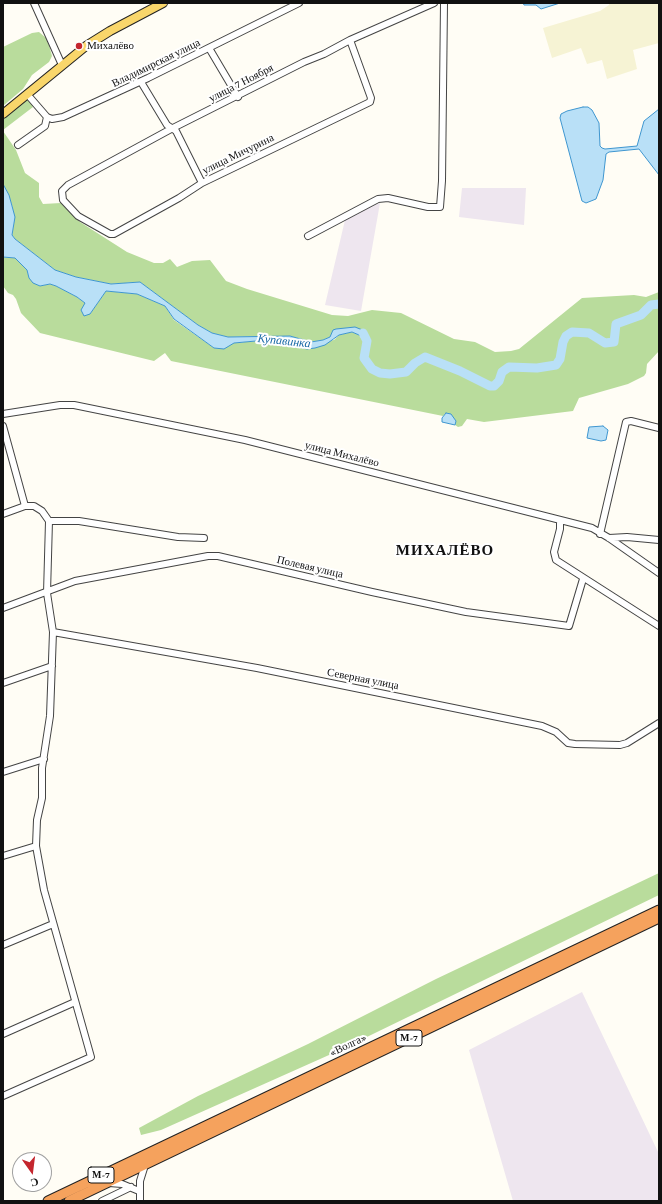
<!DOCTYPE html>
<meta charset="utf-8">
<style>
body{margin:0}
#map{position:relative;width:662px;height:1204px;overflow:hidden;background:#fffdf5;font-family:"Crimson Pro",serif}
canvas{display:block}
.frame{position:absolute;inset:0;border:4px solid #111;pointer-events:none}
.north{position:absolute;left:12px;top:1152px;width:40px;height:40px;box-sizing:border-box;background:#fff;border:1px solid #a0a0a0;border-radius:50%;rotate:166deg;font-size:11px;font-weight:700;line-height:16px;text-align:center;color:#111}
.north::after{content:'';display:block;margin:auto;width:14px;height:18px;background:#c4262e;clip-path:polygon(50% 0,100% 100%,50% 72%,0 100%)}
</style>
<div id="map">
<canvas width="662" height="1204"></canvas>
<div class="frame"></div>
<div class="north">С</div>
</div>
<script>
const ctx = document.querySelector('canvas').getContext('2d');
ctx.lineJoin = 'round';
function paint(path, color) { ctx.fillStyle = color; ctx.fill(path, 'evenodd'); }
const poly = rows => new Path2D(rows.map(r => 'M' + r).join(''));
function strokePath(path, color, width, dash) { ctx.strokeStyle = color; ctx.lineWidth = width; ctx.lineCap = dash ? 'butt' : 'round'; ctx.setLineDash(dash || []); ctx.stroke(path); }
function label(font, color, halo, rows, align = 'center') {
  ctx.font = font + ' "Crimson Pro",serif'; ctx.lineWidth = 4; ctx.setLineDash([]); ctx.textBaseline = 'middle'; ctx.strokeStyle = halo; ctx.fillStyle = color; for (const [text, x, y, turn = 0] of rows) {
    ctx.save(); ctx.translate(x, y); ctx.rotate((+turn || 0) * Math.PI / 180); ctx.textAlign = isNaN(turn) ? turn : align; if (halo) ctx.strokeText(text, 0, 0); ctx.fillText(text, 0, 0); ctx.restore();
  }
}
paint(poly([
 [462,188,526,188,524,225,459,217],
 [380,203,361,311,325,305,345,220,365,208],
 [582,992,659,1154,659,1201,513,1201,469,1050]
]), '#eee6ef');
paint(poly([
 [609,3,659,3,659,43,633,50,637,69,607,79,602,60,587,64,581,48,552,58,543,28,600,11,609,5]
]), '#f6f3d4');
paint(poly([
 [39,32,46,38,49,45,52,56,49,62,32,75,23,89,3,106,3,47,32,33],
 [28,98,33,107,3,130,3,119],
 [3,131,16,150,25,173,39,183,39,197,43,204,61,203,80,222,127,252,154,263,163,263,170,259,177,267,192,261,210,260,226,281,247,289,332,315,348,316,372,310,401,313,454,339,475,342,495,352,511,351,519,349,582,298,634,295,646,297,659,292,659,351,647,364,646,373,644,376,628,384,579,398,573,411,484,422,467,419,462,426,458,427,455,425,456,421,446,413,443,416,171,361,165,353,154,361,40,333,21,313,16,299,13,295,8,293,3,286,3,257,15,258,27,270,29,278,40,286,50,284,56,286,77,297,85,303,90,314,106,291,137,294,165,306,174,320,214,348,234,343,256,341,280,342,294,346,334,340,339,335,352,332,359,335,364,342,365,331,333,333,330,337,323,340,311,342,290,336,228,337,212,333,198,325,140,282,111,284,76,277,55,270,15,239,12,235,14,223,12,205,3,184],
 [659,873,659,895,338,1051,161,1130,141,1135,139,1128,198,1096,308,1044,436,979]
]), '#b9dc9c');
const water = poly([
 [523,3,560,3,541,9,536,5,524,5,523,3],
 [583,107,588,107,592,110,599,123,600,146,602,148,605,149,637,146,644,121,659,109,659,175,639,149,609,152,606,154,603,180,596,199,586,203,582,201,560,118,561,114,567,111,583,107],
 [3,184,9,195,15,217,12,235,15,239,55,270,76,277,111,284,140,282,198,325,212,333,228,337,290,336,311,342,323,340,330,337,333,330,336,329,355,327,365,331,370,339,367,343,359,335,352,332,339,335,325,345,315,348,307,349,280,342,256,341,234,343,224,349,214,348,174,319,165,306,137,294,106,291,90,314,84,316,81,310,85,303,77,297,56,286,50,284,40,286,33,283,29,278,27,270,15,258,3,257,3,184],
 [446,413,451,414,456,421,455,425,442,422,442,418,446,413],
 [603,426,608,430,606,440,601,441,587,438,589,427,603,426]
]);
paint(water, '#b9e0f7');
strokePath(water, '#3f96cf', 1);
strokePath(poly([
 [363,333,367,341,364,358,372,369,380,373,390,374,406,372,415,363,425,357,460,371,490,386,494,386,499,381,502,372,509,367,537,368,556,365,560,359,563,342,566,336,572,332,589,333,605,343,614,342,616,324,641,315,651,305,659,304]
]), '#b9e0f7', 9);
const minor = poly([
 [34,3,62,65],
 [350,40,371,98,370,102,202,183,179,198,114,234,110,234,78,216,63,200,62,191,68,185,171,129,304,62,324,54,350,40,434,3],
 [209,48,238,97],
 [141,82,167,125,176,131,202,183],
 [27,94,47,117,52,119,63,117,148,78,299,3],
 [18,145,45,126,47,117],
 [308,236,378,199,388,198,428,207,440,207,442,181,444,3],
 [3,414,60,405,74,405,245,440,592,528,609,538,659,573],
 [3,426,25,506,34,506,42,511,49,521,47,593,53,632,50,716,42,768,42,798,37,820,36,846,44,890,91,1057,3,1096],
 [3,514,25,506],
 [49,521,79,521,178,537,204,538],
 [560,521,560,529,554,552,556,560,659,626],
 [600,534,626,422,631,421,659,428],
 [609,538,627,537,659,540],
 [3,608,75,581,208,556,218,556,372,592,466,612,569,626,583,579],
 [53,632,257,668,542,726,556,732,568,743,575,744,620,745,627,743,659,723],
 [3,683,52,666],
 [3,772,44,759],
 [3,856,36,846],
 [3,945,53,924],
 [3,1034,75,1002],
 [109,1183,122,1184,139,1191],
 [102,1201,131,1187],
 [140,1201,140,1181,145,1165]
]);
const major = poly([
 [3,114,86,46,110,31,163,3]
]);
const highway = poly([
 [48,1201,659,910],
 [69,1201,659,918]
]);
strokePath(minor, '#444', 8);
strokePath(major, '#222', 10);
strokePath(highway, '#222', 11);
strokePath(minor, '#fff', 6);
strokePath(major, '#f9d66b', 8);
strokePath(highway, '#f5a25d', 9);
for (const [x, y, r, color] of [
 [79,46,4,"#c4262e"]
]) { const dot = new Path2D(); dot.arc(x, y, r, 0, 2 * Math.PI); ctx.fillStyle = color; ctx.fill(dot); strokePath(dot, '#fff', 1.5); }
for (const [x, y, w] of [
 [409,1038,26],
 [101,1175,26]
]) { const box = new Path2D(); box.roundRect(x - w / 2, y - 8, w, 16, 3); ctx.fillStyle = '#fff'; ctx.fill(box); strokePath(box, '#111', 1); }
label('bold 10px', '#111', null, [
 ["М-7",409,1038],
 ["М-7",101,1175]
]);
label('11px', '#111', '#fff', [
 ["Михалёво",87,46]
], 'left');
label('11px', '#111', '#fff', [
 ["Владимирская улица",156,63,-26],
 ["улица 7 Ноября",241,83,-27],
 ["улица Мичурина",238,154,-26],
 ["улица Михалёво",342,454,14],
 ["Полевая улица",310,567,13],
 ["Северная улица",363,679,11],
 ["«Волга»",348,1045,-25]
]);
label('italic 12px', '#1768a6', '#fff', [
 ["Купавинка",284,341,6]
]);
ctx.letterSpacing = '1px';
label('bold 15px', '#111', '#fff', [
 ["МИХАЛЁВО",445,550]
]);
ctx.letterSpacing = '0px';
</script>
